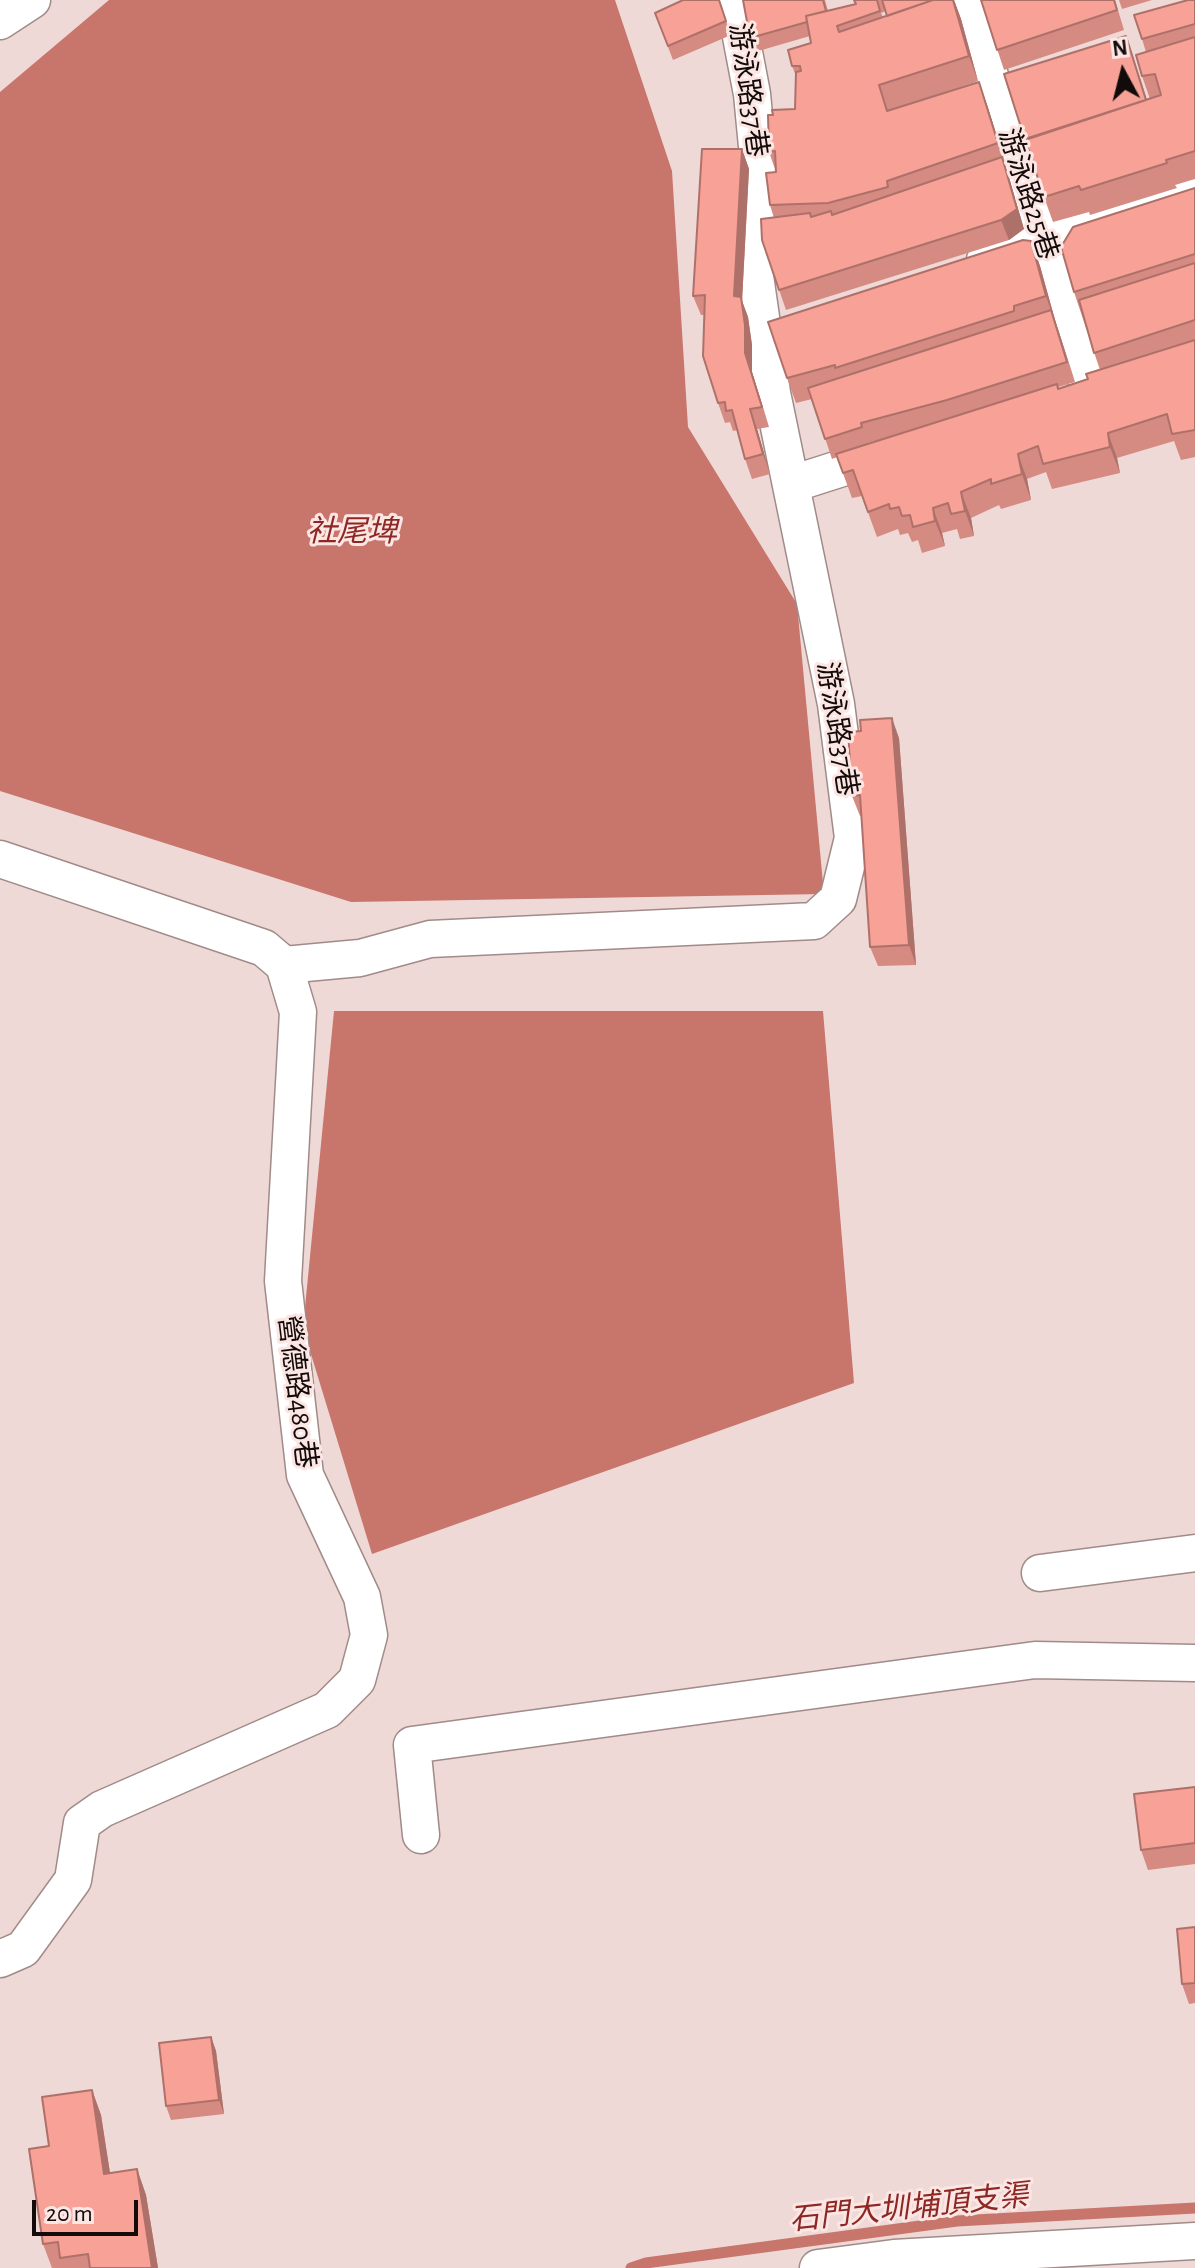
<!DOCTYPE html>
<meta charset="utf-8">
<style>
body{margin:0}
#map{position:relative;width:1195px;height:2268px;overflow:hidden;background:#efd9d6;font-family:"Alegreya Sans",sans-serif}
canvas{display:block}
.north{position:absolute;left:1083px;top:32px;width:80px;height:80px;-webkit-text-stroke:6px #fce6e3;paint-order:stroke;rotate:353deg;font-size:22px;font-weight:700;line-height:32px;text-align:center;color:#120b0a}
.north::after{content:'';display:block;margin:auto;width:28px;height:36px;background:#120b0a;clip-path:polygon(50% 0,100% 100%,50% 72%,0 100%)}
.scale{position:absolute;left:32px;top:2200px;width:106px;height:36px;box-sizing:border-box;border:4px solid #120b0a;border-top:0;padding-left:10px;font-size:24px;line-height:28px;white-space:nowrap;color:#120b0a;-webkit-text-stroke:6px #fce6e3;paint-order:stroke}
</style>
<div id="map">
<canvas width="1195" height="2268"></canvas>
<div class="north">N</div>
<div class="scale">20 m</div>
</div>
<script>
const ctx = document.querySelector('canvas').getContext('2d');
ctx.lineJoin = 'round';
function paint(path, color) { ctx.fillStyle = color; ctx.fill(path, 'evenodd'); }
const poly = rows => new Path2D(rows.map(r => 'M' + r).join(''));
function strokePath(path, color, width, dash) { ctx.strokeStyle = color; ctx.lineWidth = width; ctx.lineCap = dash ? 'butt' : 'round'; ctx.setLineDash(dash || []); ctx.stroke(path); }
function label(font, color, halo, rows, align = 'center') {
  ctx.font = font + ' "Alegreya Sans","Noto Sans TC",sans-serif'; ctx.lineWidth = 6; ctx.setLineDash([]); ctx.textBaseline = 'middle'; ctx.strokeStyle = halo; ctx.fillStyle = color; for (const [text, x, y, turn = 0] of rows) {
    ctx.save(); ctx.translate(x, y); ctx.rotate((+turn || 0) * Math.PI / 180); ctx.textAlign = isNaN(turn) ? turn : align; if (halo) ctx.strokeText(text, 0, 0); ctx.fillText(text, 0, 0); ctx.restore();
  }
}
paint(poly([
 [109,0,615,0,672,171,688,427,797,604,824,894,351,902,0,791,0,92],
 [334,1011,823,1011,854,1383,372,1554,303,1328]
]), '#c8756c');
strokePath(poly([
 [631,2268,646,2263,957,2221,1195,2208]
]), '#c8756c', 11);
const minor = poly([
 [966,0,1089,389],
 [0,21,32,0],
 [985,260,1195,195],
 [792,484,886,454],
 [0,859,264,948,284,965,298,1012,283,1281,305,1475,362,1597,369,1635,357,1680,327,1710,102,1809,82,1823,73,1880,23,1949,0,1959],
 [284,965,360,958,430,939,814,921,838,899,853,838,836,704,772,393,753,262,760,178,752,94,734,0],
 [1040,1573,1195,1553],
 [421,1835,412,1745,1035,1660,1195,1663],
 [818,2268,894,2258,1195,2241]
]);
strokePath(minor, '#a08b88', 39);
strokePath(minor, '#fff', 36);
paint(poly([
 [719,0,731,35,673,60,660,26],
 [743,0,825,0,828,11,856,4,854,0,954,0,961,19,978,81,889,111,979,82,988,108,1024,229,1009,240,786,310,762,240,774,218,770,205,775,169,769,152,795,109,796,76,792,66,811,43,810,36,755,52,750,38],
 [886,11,887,16,883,17,881,13],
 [981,0,1115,0,1124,30,1004,70],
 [1119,0,1152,0,1122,9],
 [1195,0,1195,179,1175,185,1177,188,1090,215,1089,212,1053,222,1044,197,1133,56,1147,100,1150,99,1142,76,1146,52,1142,39],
 [742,149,749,169,742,301,748,317,752,345,752,372,769,427,757,429,770,474,752,479,745,459,738,430,733,431,730,422,725,423,718,403,704,315,701,315,693,296],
 [1195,188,1195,457,1181,460,1174,441,1117,458,1120,473,1052,489,1046,472,1027,479,1031,500,1001,509,999,505,971,518,974,536,960,539,957,529,942,533,945,546,922,553,918,540,912,542,908,533,900,535,898,529,877,537,862,496,852,498,837,457,832,459,812,399,796,403,787,378,1031,241,1040,266,1055,320,1075,382,1058,387,1059,388,1088,379,1100,370,1074,292],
 [898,435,868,444,868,443],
 [899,738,916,965,878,966,870,947,862,816,860,816,852,796],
 [1195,1787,1195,1864,1148,1870,1141,1850],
 [1195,1927,1195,2003,1189,2004,1182,1984],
 [211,2037,216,2051,224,2114,171,2120,166,2106],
 [92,2090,101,2115,110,2173,137,2169,146,2195,158,2268,52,2268,43,2244,49,2146]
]), '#d58a82');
paint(poly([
 [954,0,961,19,978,81,969,56],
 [979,82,988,108,1007,168,998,143],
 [742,149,749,169,742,301,748,317,752,345,752,372,769,427,745,353,734,296],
 [1002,157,1009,177,1024,229,1009,240,1001,220],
 [1031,241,1040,266,1055,320,1075,382,1046,296],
 [750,409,757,429,770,474,763,454],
 [1108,433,1117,458,1120,473,1110,447],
 [1018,454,1027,479,1031,500,1022,474],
 [961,492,971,518,974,536,965,511],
 [933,508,942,533,945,546,935,521],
 [892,718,899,738,916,965,909,945],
 [211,2037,216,2051,224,2114,219,2100],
 [92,2090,101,2115,114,2199,104,2174],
 [137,2169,146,2195,158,2268,152,2268]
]), '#ae716a');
const building = poly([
 [683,0,719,0,726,21,668,46,655,13,683,0],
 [743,0,823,0,826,11,806,16,807,22,750,38,743,0],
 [854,0,877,0,880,11,837,26,839,32,933,0,953,0,969,56,879,85,887,111,979,82,998,143,887,181,888,187,828,203,770,205,766,173,776,172,775,151,769,152,768,115,773,115,772,110,795,109,796,72,801,71,800,66,792,66,788,50,811,43,806,16,856,4,854,0],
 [882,0,933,0,887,16,882,0],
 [981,0,1114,0,1117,10,997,50,981,0],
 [1188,0,1195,0,1195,24,1142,39,1134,15,1188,0],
 [1126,36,1146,100,1025,140,1004,74,1126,36],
 [1195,37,1195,151,1166,160,1167,163,1081,190,1079,186,1044,197,1025,139,1161,95,1155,74,1142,76,1136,55,1195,37],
 [702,149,742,149,734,296,741,297,745,325,745,353,762,407,750,409,763,454,745,459,732,410,726,411,725,402,718,403,703,356,705,295,693,296,702,149],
 [1002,157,1017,209,1001,220,779,290,762,240,761,219,810,213,811,217,831,211,832,215,1002,157],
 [1195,188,1195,254,1074,292,1061,247,1073,227,1195,188],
 [1023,240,1031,241,1046,296,1014,306,1014,311,835,368,835,365,787,378,768,322,1023,240],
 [1195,263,1195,320,1094,353,1079,300,1195,263],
 [1051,310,1067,362,947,400,861,423,862,427,825,439,808,388,1051,310],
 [1195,340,1195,430,1172,434,1167,414,1108,433,1110,447,1043,464,1038,446,1018,454,1022,474,991,484,991,479,961,492,965,511,951,514,948,503,933,508,935,521,913,527,910,515,902,516,899,507,890,509,889,504,868,512,853,470,843,473,836,454,1057,384,1058,389,1088,379,1086,374,1195,340],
 [892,718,909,945,870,947,860,795,852,796,848,732,861,731,860,720,892,718],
 [1195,1787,1195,1843,1141,1850,1134,1794,1195,1787],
 [1195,1927,1195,1983,1182,1984,1177,1929,1195,1927],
 [211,2037,219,2100,166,2106,159,2043,211,2037],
 [92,2090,104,2174,137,2169,152,2268,90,2268,88,2254,60,2258,58,2242,43,2244,29,2149,49,2146,42,2097,92,2090]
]);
paint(building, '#f8a197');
strokePath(building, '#ae716a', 2);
label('28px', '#120b0a', '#fce6e3', [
 ["游泳路37巷",748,90,82],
 ["游泳路25巷",1028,194,72],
 ["游泳路37巷",837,729,81],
 ["營德路480巷",297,1392,83]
]);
label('italic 30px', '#8c2724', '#fce6e3', [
 ["社尾埤",352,532],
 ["石門大圳埔頂支渠",909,2208,-6]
]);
</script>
